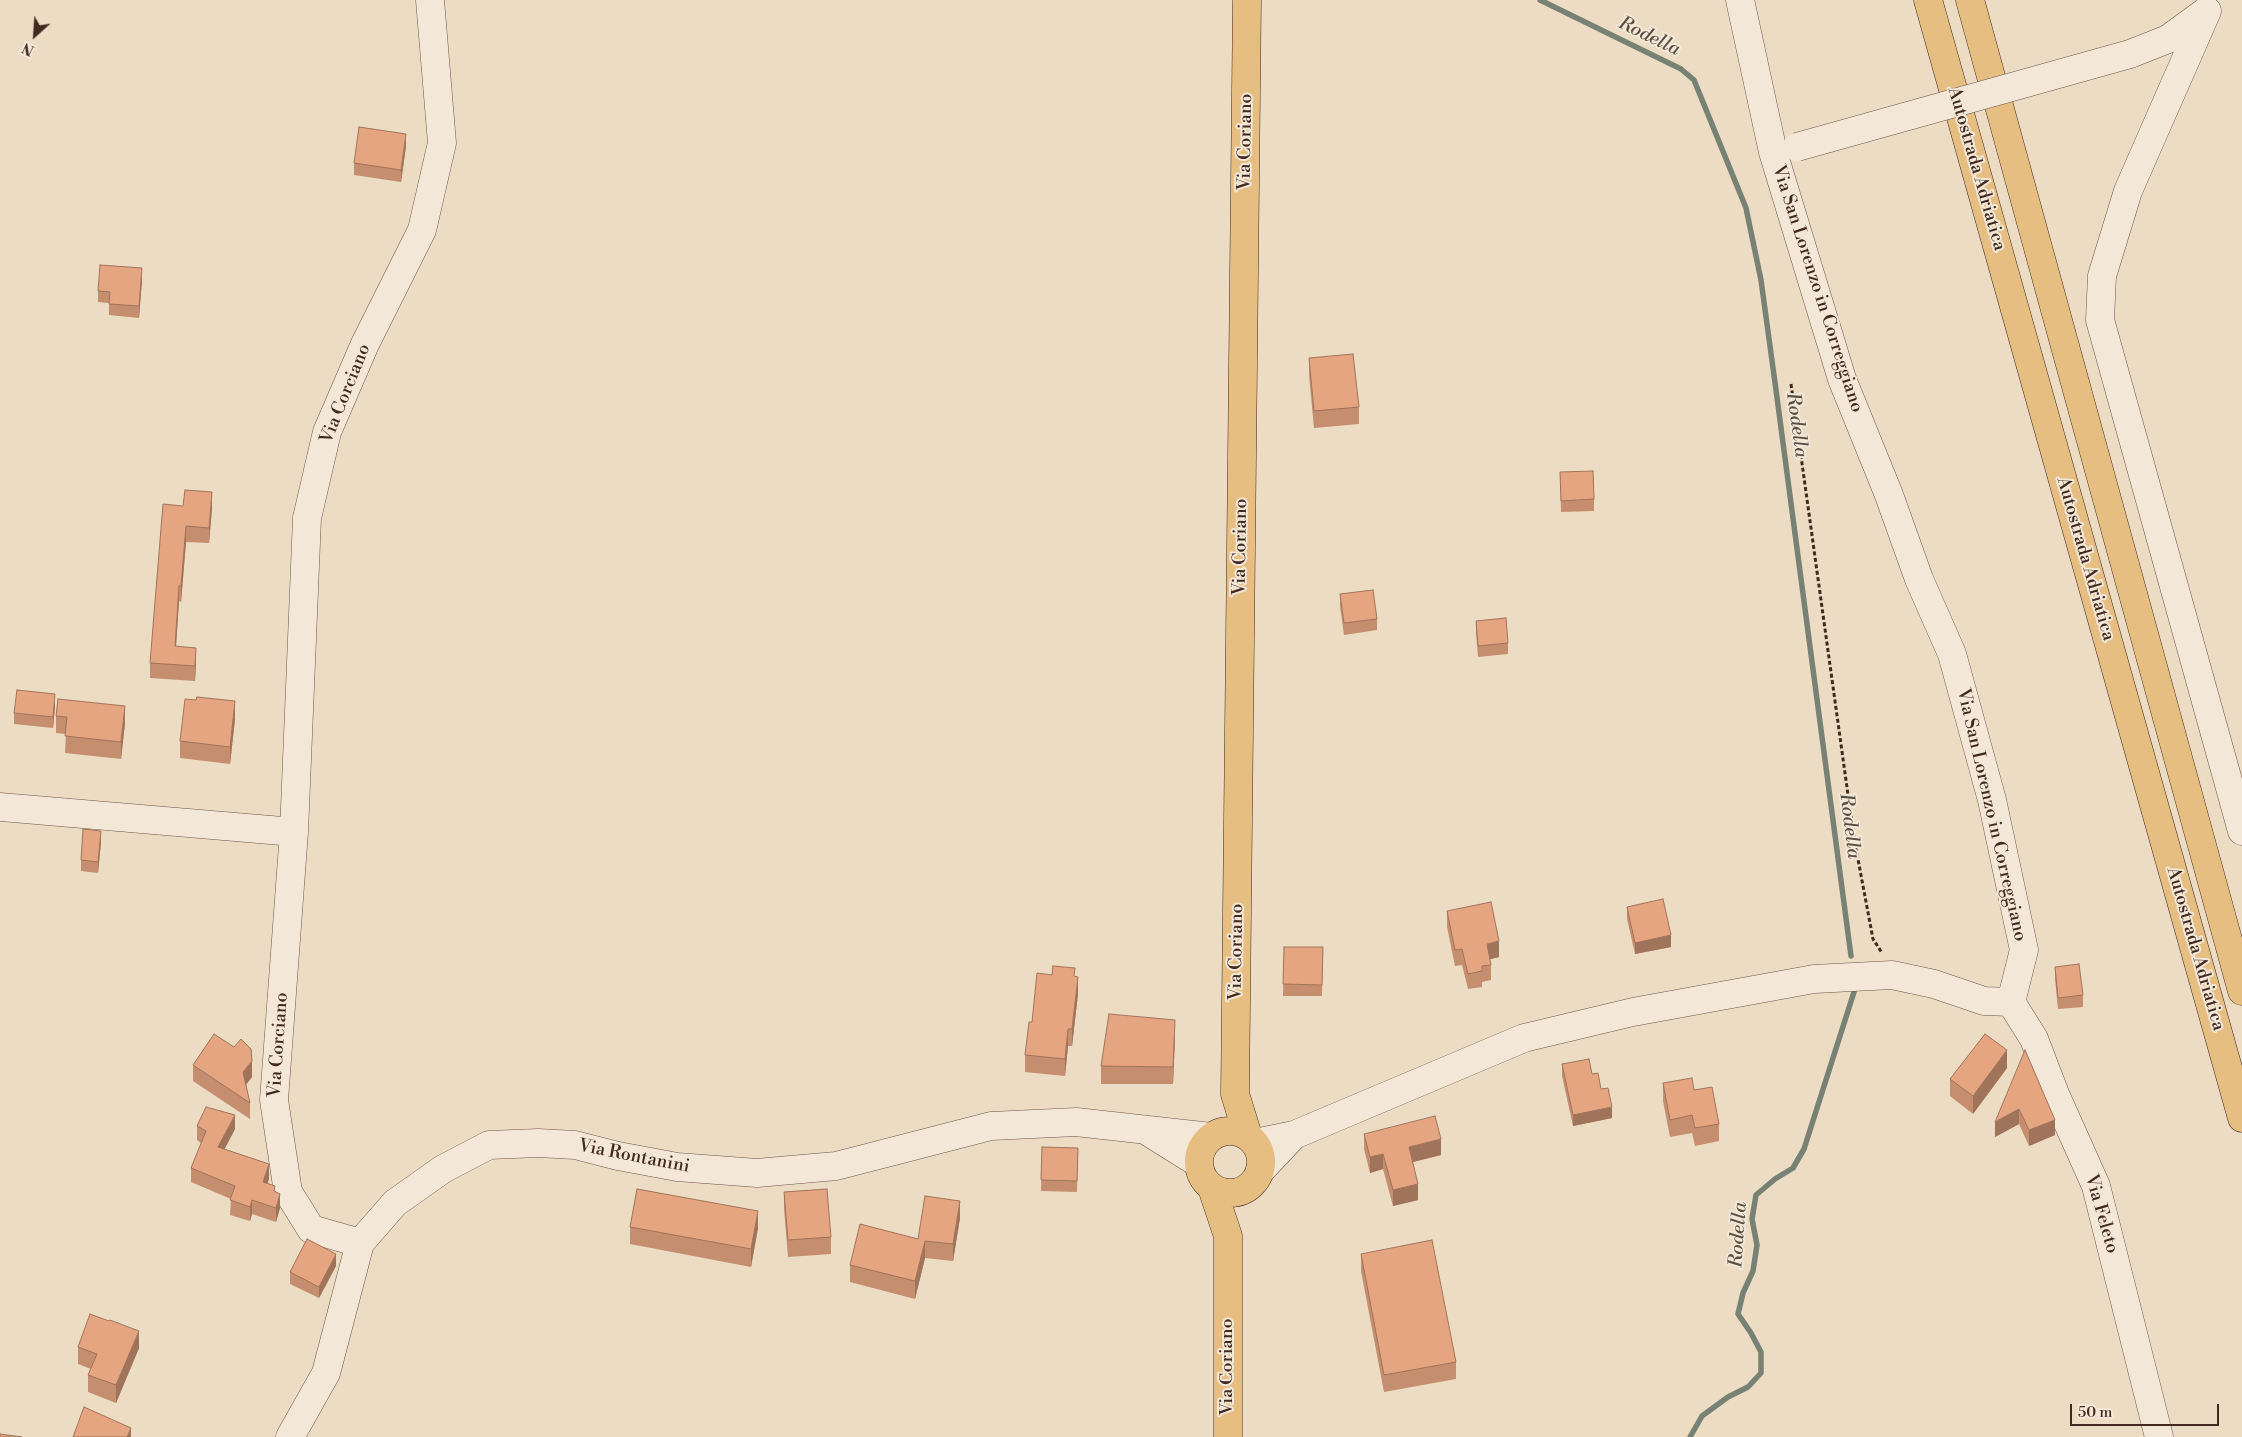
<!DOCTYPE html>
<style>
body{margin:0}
#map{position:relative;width:2242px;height:1437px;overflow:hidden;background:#ecdcc3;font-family:"Libre Bodoni",serif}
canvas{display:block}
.north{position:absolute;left:10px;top:10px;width:50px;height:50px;-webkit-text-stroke:4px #f3e8d8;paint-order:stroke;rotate:206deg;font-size:14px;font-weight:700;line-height:20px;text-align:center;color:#42291f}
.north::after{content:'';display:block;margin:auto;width:18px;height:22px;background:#42291f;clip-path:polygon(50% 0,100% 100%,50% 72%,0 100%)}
.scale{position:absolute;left:2070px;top:1404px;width:149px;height:22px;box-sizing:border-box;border:2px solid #42291f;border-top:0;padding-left:6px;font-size:15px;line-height:18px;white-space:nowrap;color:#42291f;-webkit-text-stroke:4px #f3e8d8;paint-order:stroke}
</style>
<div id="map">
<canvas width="2242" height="1437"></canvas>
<div class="north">N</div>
<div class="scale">50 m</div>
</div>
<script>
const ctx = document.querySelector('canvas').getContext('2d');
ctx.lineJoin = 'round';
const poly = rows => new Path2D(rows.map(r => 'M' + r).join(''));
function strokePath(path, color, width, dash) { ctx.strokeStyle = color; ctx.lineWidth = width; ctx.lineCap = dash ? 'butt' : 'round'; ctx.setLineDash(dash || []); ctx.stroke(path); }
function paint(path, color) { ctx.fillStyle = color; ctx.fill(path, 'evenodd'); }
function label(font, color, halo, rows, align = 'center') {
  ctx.font = font + ' "Libre Bodoni",serif'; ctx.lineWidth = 4; ctx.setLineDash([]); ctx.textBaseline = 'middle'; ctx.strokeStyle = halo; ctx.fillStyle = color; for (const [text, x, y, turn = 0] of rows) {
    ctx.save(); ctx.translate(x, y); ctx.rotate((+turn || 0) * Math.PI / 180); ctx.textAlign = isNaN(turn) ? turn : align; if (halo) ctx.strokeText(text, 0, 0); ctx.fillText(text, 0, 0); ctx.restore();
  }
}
strokePath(poly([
 [1540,0,1681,69,1694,80,1746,208,1761,280,1776,390,1851,956],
 [1690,1437,1702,1416,1728,1397,1748,1387,1761,1373,1761,1352,1751,1333,1738,1314,1743,1293,1753,1271,1757,1245,1752,1219,1756,1195,1775,1179,1793,1168,1804,1149,1854,992]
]), '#778174', 5.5);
const minor = poly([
 [1740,0,1773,152,1842,379,1889,495,1919,579,1952,654,1992,800,2024,950,2011,1002],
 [2207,11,2128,191,2102,276,2100,320,2242,831],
 [2130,54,2168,39,2205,12],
 [0,807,294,832],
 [2011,1002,2034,1039,2055,1094,2096,1186,2159,1437],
 [1150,1133,1198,1163],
 [1255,1143,1294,1135,1524,1038,1633,1012,1814,979,1892,975,1934,984,1984,1001,2011,1002],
 [1260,1171,1294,1135],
 [360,1243,311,1229,288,1192,274,1100,294,832,307,518,327,432,365,344,422,230,442,143,430,0],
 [290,1437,326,1373,360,1243,395,1203,443,1169,489,1145,538,1143,575,1145,618,1156,677,1167,757,1173,836,1166,991,1126,1076,1122,1211,1137]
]);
const major = poly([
 [1247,0,1235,1094,1248,1136],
 '1199 1162a31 31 0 1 1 62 0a31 31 0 1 1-62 0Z',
 [1212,1188,1228,1236,1228,1437]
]);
const highway = poly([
 [1928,0,2242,1118],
 [1970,0,2242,991]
]);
strokePath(minor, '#6c5648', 29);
strokePath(major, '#42291f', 29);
strokePath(highway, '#42291f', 29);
strokePath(poly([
 [1791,384,1854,838,1873,939,1882,953]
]), '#42291f', 3, [4, 2.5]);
strokePath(minor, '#f3e8d8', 28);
strokePath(major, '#e6be82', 28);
strokePath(highway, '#e6be82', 28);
const minorBridge = poly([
 [1797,147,2130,54]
]);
strokePath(minorBridge, '#6c5648', 29, []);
strokePath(minorBridge, '#f3e8d8', 28);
paint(poly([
 [406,146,401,182,354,175,354,163],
 [142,280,139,318,109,315,109,303,98,302,98,291],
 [1309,358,1359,407,1359,424,1314,428,1309,375],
 [1560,472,1594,499,1594,511,1561,512],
 [183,506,212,508,209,543,186,542,181,602,179,601,176,646,196,663,195,681,150,678,150,663],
 [1340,594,1377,619,1377,630,1344,635,1340,606],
 [1476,621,1508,643,1508,654,1478,657,1476,632],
 [55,706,53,728,14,724,14,713],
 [56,716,125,723,121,759,65,753,66,734,56,733],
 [235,719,230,764,180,758,180,741],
 [101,842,98,873,81,871,81,860],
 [1627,907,1671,947,1635,954,1627,919],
 [1447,911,1499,957,1490,959,1491,965,1491,980,1482,982,1482,987,1468,989,1462,965,1455,966,1447,927],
 [1284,947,1323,947,1322,996,1283,996],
 [2055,967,2083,995,2083,1007,2058,1009,2055,979],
 [1075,977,1078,994,1072,1046,1068,1046,1065,1076,1025,1072,1025,1055,1032,1022],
 [1175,1037,1173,1084,1101,1084,1101,1066],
 [2025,1050,2055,1135,2029,1146,2019,1124,1995,1137],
 [1562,1064,1592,1074,1601,1089,1612,1118,1573,1126,1562,1076],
 [193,1065,252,1077,246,1085,250,1103,250,1119,193,1081],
 [2007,1068,1973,1114,1950,1096,1950,1079],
 [1663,1083,1694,1090,1719,1124,1719,1141,1695,1146,1692,1133,1670,1137,1663,1101],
 [197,1126,235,1129,224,1149,269,1179,267,1184,275,1192,280,1208,276,1222,252,1214,250,1221,230,1215,231,1199,191,1182,191,1168,201,1143,197,1140],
 [1364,1134,1441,1155,1413,1162,1418,1200,1393,1206,1383,1169,1370,1173,1364,1149],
 [1042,1147,1078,1148,1077,1192,1041,1191],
 [784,1192,831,1237,831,1254,788,1257,784,1209],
 [960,1218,953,1261,925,1258,915,1299,850,1282,850,1265,918,1239],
 [630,1227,758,1228,751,1267,630,1244],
 [1361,1254,1456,1362,1456,1379,1384,1392,1361,1271],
 [336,1266,319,1298,290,1284,290,1272],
 [78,1347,139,1348,116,1403,88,1392,88,1375,91,1369,78,1364]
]), '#c58e6f');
paint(poly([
 [406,134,406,146,401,182,401,170],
 [142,268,142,280,139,318,139,306],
 [212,492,212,508,209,543,209,528],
 [186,526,186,542,181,602,181,586],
 [179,586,179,601,175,662,175,646],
 [196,648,196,663,195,681,195,666],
 [55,694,55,706,53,728,53,717],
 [235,701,235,719,230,764,230,747],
 [125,706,125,723,121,759,121,742],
 [101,831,101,842,98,873,98,862],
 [1671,935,1671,947,1635,954,1635,943],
 [1499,941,1499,957,1487,960,1487,944],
 [1078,977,1078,994,1072,1046,1072,1029],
 [1175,1020,1175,1037,1173,1084,1173,1067],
 [1068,1029,1068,1046,1065,1076,1065,1059],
 [2007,1050,2007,1068,1973,1114,1973,1096],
 [252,1061,252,1077,243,1088,243,1072],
 [1612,1107,1612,1118,1573,1126,1573,1115],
 [2019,1109,2019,1124,1995,1137,1995,1122],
 [235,1115,235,1129,218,1162,218,1147],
 [2055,1120,2055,1135,2029,1146,2029,1130],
 [1441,1139,1441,1155,1409,1163,1409,1147],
 [1383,1154,1383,1169,1370,1173,1370,1157],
 [269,1164,269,1179,263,1197,263,1182],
 [1418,1184,1418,1200,1393,1206,1393,1190],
 [280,1194,280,1208,276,1222,276,1208],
 [252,1200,252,1214,250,1221,250,1207],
 [960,1201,960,1218,953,1261,953,1244],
 [758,1211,758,1228,751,1267,751,1249],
 [925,1241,925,1258,915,1299,915,1281],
 [336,1254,336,1266,319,1298,319,1287],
 [139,1331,139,1348,116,1403,116,1385],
 [131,1428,131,1437,127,1437]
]), '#a0745a');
const building = poly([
 [359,127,406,134,401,170,354,163,359,127],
 [100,265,142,268,139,306,109,304,110,292,98,291,100,265],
 [1353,354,1359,407,1314,411,1309,358,1353,354],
 [1593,471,1594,499,1561,501,1560,472,1593,471],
 [185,490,212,492,209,528,186,526,181,586,179,586,175,646,196,648,195,666,150,663,163,504,183,506,185,490],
 [1373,590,1377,619,1344,623,1340,594,1373,590],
 [1506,618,1508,643,1478,646,1476,621,1506,618],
 [17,690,55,694,53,717,14,713,17,690],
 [197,697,235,701,230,747,180,741,185,699,196,700,197,697],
 [58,699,125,706,121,742,65,736,67,717,56,716,58,699],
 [83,829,101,831,98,862,81,860,83,829],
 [1663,899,1671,935,1635,943,1627,907,1663,899],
 [1491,902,1499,941,1487,944,1491,965,1482,966,1482,971,1468,974,1462,949,1455,950,1447,911,1491,902],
 [1284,947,1323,947,1322,985,1283,984,1284,947],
 [2079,964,2083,995,2058,998,2055,967,2079,964],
 [1053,966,1075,968,1074,976,1078,977,1072,1029,1068,1029,1065,1059,1025,1055,1029,1022,1032,1022,1037,973,1052,975,1053,966],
 [1109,1014,1175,1020,1173,1067,1101,1066,1109,1014],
 [214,1034,234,1047,241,1039,251,1049,252,1061,243,1072,250,1103,193,1065,214,1034],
 [1985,1034,2007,1050,1973,1096,1950,1079,1985,1034],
 [2025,1050,2055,1120,2029,1130,2019,1109,1995,1122,2025,1050],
 [1589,1059,1592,1074,1598,1073,1601,1089,1608,1088,1612,1107,1573,1115,1562,1064,1589,1059],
 [1692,1078,1694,1090,1712,1087,1719,1124,1695,1128,1692,1115,1670,1120,1663,1083,1692,1078],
 [206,1107,235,1115,218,1147,269,1164,263,1182,275,1186,274,1191,280,1194,276,1208,252,1200,250,1207,230,1200,235,1186,191,1168,206,1131,197,1126,206,1107],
 [1435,1116,1441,1139,1409,1147,1418,1184,1393,1190,1383,1154,1370,1157,1364,1134,1435,1116],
 [1042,1147,1078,1148,1077,1181,1041,1180,1042,1147],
 [637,1189,758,1211,751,1249,630,1227,637,1189],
 [827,1189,831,1237,788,1240,784,1192,827,1189],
 [925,1196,960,1201,953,1244,925,1241,915,1281,850,1265,860,1224,918,1239,925,1196],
 [307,1239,336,1254,319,1287,290,1272,307,1239],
 [1432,1240,1456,1362,1384,1375,1361,1254,1432,1240],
 [90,1314,109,1321,110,1320,139,1331,116,1385,88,1375,97,1354,78,1347,90,1314],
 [84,1407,131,1428,127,1437,73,1437,84,1407],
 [0,1434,22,1437,0,1437,0,1434]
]);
paint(building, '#e5a581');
strokePath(building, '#a0745a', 1);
label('18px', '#42291f', '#f3e8d8', [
 ["Via Coriano",1246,142,-89],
 ["Autostrada Adriatica",1976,169,74],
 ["Via San Lorenzo in Correggiano",1817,289,72],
 ["Via Corciano",346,394,-68],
 ["Via Coriano",1241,547,-89],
 ["Autostrada Adriatica",2085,559,74],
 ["Via San Lorenzo in Correggiano",1991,815,77],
 ["Autostrada Adriatica",2195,949,74],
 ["Via Coriano",1237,952,-89],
 ["Via Corciano",279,1045,-86],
 ["Via Rontanini",634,1157,11],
 ["Via Feleto",2101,1214,74],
 ["Via Coriano",1228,1367,-90]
]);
label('italic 19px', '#584e42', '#f3e8d8', [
 ["Rodella",1649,37,26],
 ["Rodella",1796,425,82],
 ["Rodella",1849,826,83],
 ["Rodella",1739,1235,-86]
]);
</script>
